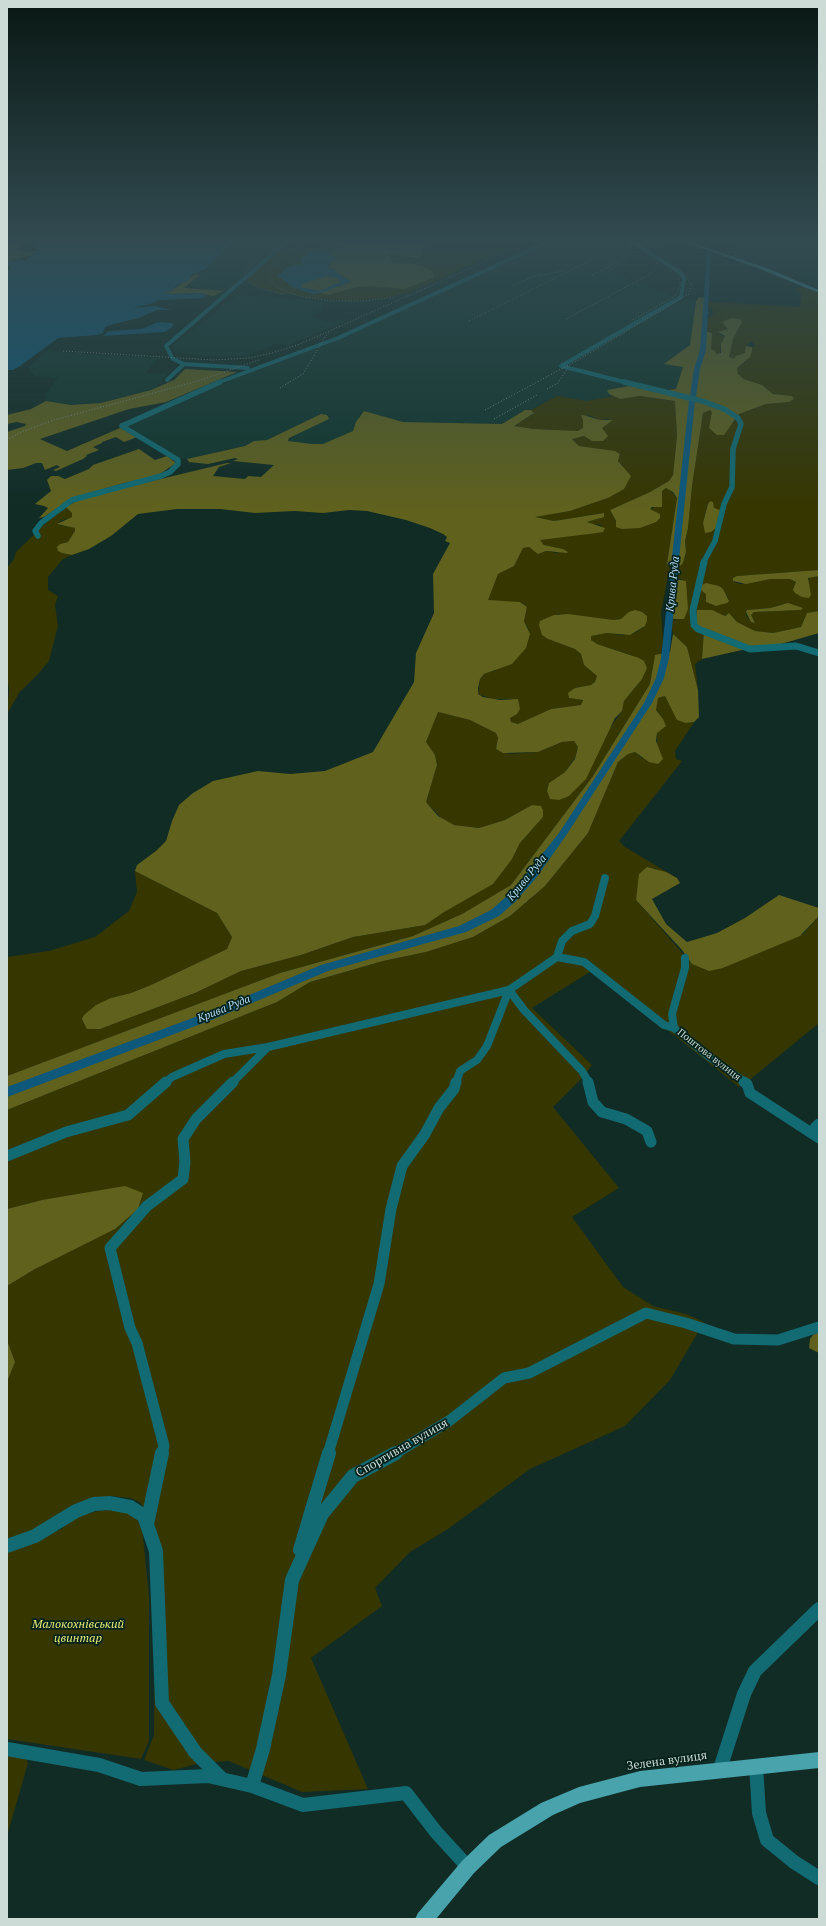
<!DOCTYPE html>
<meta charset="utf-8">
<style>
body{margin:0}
#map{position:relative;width:826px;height:1926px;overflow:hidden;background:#112c25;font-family:"PT Serif",serif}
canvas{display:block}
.frame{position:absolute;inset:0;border:8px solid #ccdbd6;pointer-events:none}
</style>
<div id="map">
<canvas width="826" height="1926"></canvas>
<div class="frame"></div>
</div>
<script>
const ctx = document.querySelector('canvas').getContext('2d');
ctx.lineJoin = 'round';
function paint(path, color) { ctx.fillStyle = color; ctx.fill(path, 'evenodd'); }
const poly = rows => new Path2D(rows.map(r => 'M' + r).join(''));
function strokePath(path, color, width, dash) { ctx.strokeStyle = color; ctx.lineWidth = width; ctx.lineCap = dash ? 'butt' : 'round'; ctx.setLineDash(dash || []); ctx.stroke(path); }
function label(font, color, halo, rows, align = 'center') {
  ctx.font = font + ' "PT Serif",serif'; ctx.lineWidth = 3.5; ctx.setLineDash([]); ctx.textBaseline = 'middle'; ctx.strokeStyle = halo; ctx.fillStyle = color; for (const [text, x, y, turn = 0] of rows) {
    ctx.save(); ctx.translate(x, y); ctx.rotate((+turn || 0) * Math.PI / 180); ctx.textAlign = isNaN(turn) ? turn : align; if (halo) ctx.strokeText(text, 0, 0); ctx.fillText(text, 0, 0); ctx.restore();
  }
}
paint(poly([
 [236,241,288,241,231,290,189,286],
 [554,241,605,241,617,244,617,246,629,248,628,253,616,262,623,264,609,272,630,277,624,281,631,283,627,285,636,282,648,285,647,288,670,293,669,296,696,301,690,345,664,364,683,367,676,389,609,394,614,396,587,401,557,396,531,410,525,410,502,424,403,422,365,412,361,413,353,431,323,444,312,444,288,441,321,414,267,440,254,441,245,446,187,459,178,458,129,426,236,377,344,337],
 [633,241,665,241,676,244,653,250],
 [729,241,819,241,819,285,788,271,780,273,732,255,743,253,728,247],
 [238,294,325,302,322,305,324,306,318,313,311,316,331,323,351,318,289,345,276,344,247,356,203,356,174,351,173,345],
 [46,351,158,358,146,373,167,374,156,388,101,403,71,405,46,401,46,394,58,378,35,376,30,370,29,367]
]), '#10362d');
paint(poly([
 [291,241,525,241,411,292,385,298,354,301,322,299,278,293,255,286,247,279],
 [805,287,819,293,819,570,737,576,733,578,733,581,740,584,770,579,790,579,796,582,795,588,808,581,810,577,819,576,819,611,807,613,801,627,773,633,755,631,737,622,729,613,724,616,717,612,704,630,702,659,695,664,698,690,687,647,673,634,670,619,676,620,682,579,675,579,678,568,683,563,686,553,685,541,688,528,692,486,703,413,710,410,733,424,739,414,766,404,789,402,794,399,792,396,773,394,762,385,744,379,738,374,737,368,746,361,752,351,752,347,756,346,751,341,746,346,746,353,734,359,729,357,733,339,742,322,724,324,728,329,718,334,725,336,721,344,720,353,716,354,711,349,711,332,706,331,707,320,713,314,712,308,708,307,709,302,800,307,801,293,795,289],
 [710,501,714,508,716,528,708,533,703,523,708,504],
 [719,586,729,599,716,606,706,602,706,594],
 [783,604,803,608,801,610,754,612,751,615,755,623,751,622,746,615,747,610,770,608],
 [557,396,587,401,614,396,620,399,640,396,675,401,677,436,673,475,669,481,650,492,610,510,616,522,659,514,650,509,662,504,662,491,665,488,670,490,677,498,667,564,670,567,661,612,663,642,661,654,655,656,650,684,593,776,511,885,462,914,413,936,280,973,7,1076,7,957,49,951,95,937,129,911,137,892,135,871,217,913,232,937,227,949,151,985,131,993,111,998,88,1029,100,1029,195,993,241,971,301,955,353,937,425,925,512,859,520,843,543,817,532,805,505,820,479,828,454,825,443,820,426,802,437,765,435,755,426,742,438,712,470,720,496,733,498,738,496,749,510,754,538,752,562,742,574,741,578,747,575,758,565,772,549,783,547,791,550,798,559,800,622,711,624,701,642,679,631,655,597,644,591,640,591,636,607,633,623,635,635,633,645,626,621,619,613,620,559,614,554,615,548,639,575,649,581,654,584,665,597,676,595,682,591,685,575,688,569,698,583,700,581,705,551,709,519,724,511,722,510,717,517,714,511,699,493,699,478,694,480,679,484,674,496,670,529,630,524,621,527,607,522,603,487,601,498,574,514,566,523,548,529,547,541,553,546,551,557,553,563,549,544,545,540,540,544,538,603,532,601,525,591,524,587,522,601,518,603,513,554,521,534,517,570,511,608,498,623,466,618,461,620,454,617,452,579,446,572,439,584,436,592,441,604,432,602,428,610,422,609,419,600,420,588,415,583,420,583,429,578,431,534,429,514,426,533,414,531,410],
 [66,507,72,513,72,517,60,521,59,525,72,527,75,528,75,531,68,542,60,544,62,553,72,555,63,559,48,577,48,590,58,596,55,605,58,626,49,661,39,673,19,693,7,714,9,689,7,678,7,568,14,559,16,552,46,523],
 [665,696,670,706,686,723,694,722,675,751,676,759,682,761,619,841,625,847,677,878,654,868,636,900,692,964,723,968,803,934,819,916,819,1023,752,1078,739,1087,593,970,532,1008,592,1065,582,1078,553,1107,619,1188,572,1217,623,1287,653,1306,686,1314,704,1322,670,1380,625,1426,530,1469,448,1529,410,1552,375,1588,382,1606,311,1658,368,1789,302,1792,229,1761,200,1763,174,1770,144,1760,154,1735,155,1590,146,1511,140,1502,130,1498,112,1496,94,1499,7,1544,7,1382,15,1362,7,1340,7,1286,35,1269,42,1200,7,1209,7,1110,277,1002,310,982,383,961,426,952,473,937,510,916,545,886,588,833,618,762,628,754,635,752,642,758,657,747,657,733,660,729,663,719,655,708,658,698],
 [118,1506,141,1517,149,1597,149,1741,141,1759,7,1739,7,1548,62,1529,71,1518],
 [7,1755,26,1759,28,1763,7,1836]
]), '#363600');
paint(poly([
 [7,241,23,241,19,249,21,251,37,251,29,256,8,261],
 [314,241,431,241,425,245,426,249,419,258,387,254,392,260,392,263,416,264,431,270,435,277,405,289,369,286,356,287,329,295,320,293,348,283,348,279,336,272,334,269,327,266,331,265,328,255,330,252,345,247],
 [195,274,200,275,184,288,224,291,213,296,198,293,174,294,162,293,171,291],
 [328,276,337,278,341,282,319,291,300,287,304,283],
 [699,297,705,298,703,330,712,333,711,349,716,352,716,354,721,353,721,344,725,336,718,332,728,329,722,322,731,318,740,319,742,322,733,339,729,357,734,359,736,356,745,353,746,346,752,347,752,351,750,357,737,368,738,374,744,379,762,385,773,394,792,396,794,399,789,402,766,404,739,414,724,435,717,435,709,428,712,412,710,410,703,413,692,486,688,528,685,541,686,552,683,563,678,568,670,567,667,564,677,498,673,492,666,488,662,491,662,507,652,507,650,509,660,514,660,518,656,522,640,528,622,529,616,527,616,521,610,510,650,492,669,481,673,475,677,436,675,401,640,396,620,399,609,394,607,390,630,386,662,391,676,389,683,367,664,364,690,345,696,301],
 [185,369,237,372,166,402,129,409,40,439,67,451,120,428,137,437,132,439,124,442,116,437,102,442,102,443,93,447,99,450,86,455,87,456,83,459,56,471,53,470,60,467,57,465,45,470,42,463,36,463,23,468,7,470,7,432,25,426,26,424,17,422,7,424,7,415,31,409,46,401,71,405,101,403,151,390,174,380],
 [525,410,531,410,534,413,514,426,534,429,578,431,583,428,583,420,581,415,583,415,600,420,613,420,602,428,608,436,603,441,592,441,584,436,572,439,579,446,615,451,620,454,618,461,631,476,624,489,608,498,570,511,535,517,554,521,604,513,604,517,587,522,605,528,603,532,597,533,540,540,544,545,563,549,568,552,567,553,546,551,538,554,529,547,523,548,514,566,498,574,488,600,520,602,527,607,524,621,530,634,526,648,512,664,484,674,480,679,478,688,478,694,483,697,500,700,518,699,520,709,517,714,510,718,511,722,518,724,551,709,581,705,583,700,569,698,568,693,575,688,591,685,595,682,597,676,584,665,581,654,575,649,548,639,542,635,539,625,540,621,554,615,568,614,613,620,621,619,629,612,635,610,642,612,647,616,647,621,645,626,630,635,607,633,591,636,591,640,597,644,639,658,644,661,647,668,642,679,624,701,622,711,615,718,586,779,569,796,559,800,550,799,547,791,549,783,565,772,575,759,578,747,574,741,562,742,538,752,503,753,496,749,498,738,496,733,470,720,438,712,426,742,435,755,437,765,426,802,438,816,454,825,479,828,505,820,532,805,541,806,543,810,543,817,520,843,512,859,493,884,444,912,425,925,353,937,301,955,241,971,195,993,100,1029,87,1029,82,1019,84,1015,96,1005,111,998,131,993,151,985,227,949,232,937,217,913,135,871,137,865,156,851,166,841,172,821,179,805,193,793,213,781,258,771,290,774,325,771,373,752,414,682,416,653,434,613,433,574,450,543,445,541,447,537,443,534,430,528,406,520,367,511,349,510,323,513,295,511,255,513,220,509,177,509,138,514,111,536,89,549,72,555,62,553,58,551,57,547,60,544,68,542,75,531,75,528,57,524,72,517,72,513,66,507,82,498,227,463,231,463,219,467,213,476,245,479,248,476,261,477,274,465,233,461,238,459,235,458,208,464,189,462,187,459,245,446,254,441,267,440,321,414,327,415,329,419,289,438,288,441,312,444,323,444,353,431,356,422,364,411,403,422,502,424],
 [139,449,155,460,167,456,176,463,157,476,124,483,72,498,44,517,39,518,48,508,44,506,35,504,51,491,47,480,51,476,58,476,65,479,89,469,93,465],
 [710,501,713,502,714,508,720,510,720,519,716,528,711,532,705,533,703,523,708,504],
 [819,570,819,576,808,578,811,595,809,598,802,597,795,593,793,590,796,582,790,579,770,579,746,584,733,581,733,578,737,576],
 [675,579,686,581,688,609,684,619,670,619],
 [706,583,719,586,723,589,729,601,727,603,716,606,706,602,706,594,701,590,702,585],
 [788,603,803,608,801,610,754,612,751,615,755,623,751,622,746,612,747,610,770,608],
 [697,610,712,610,725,616,729,613,737,622,755,631,773,633,801,627,807,613,819,611,819,633,781,644,751,648,702,659,704,630,696,624],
 [673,634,687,647,698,690,699,717,694,722,686,723,677,720,665,696,658,698,656,710,663,719,666,726,657,733,656,741,663,759,658,764,649,762,635,752,628,754,618,762,588,833,545,886,510,916,473,937,426,952,383,961,310,982,277,1002,7,1110,7,1076,280,973,413,936,462,914,511,885,593,776,650,684,655,655,670,652],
 [647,867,666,872,677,878,680,883,652,899,666,924,687,942,717,933,745,918,779,895,819,908,819,916,800,936,723,968,709,971,692,964,682,950,636,900,639,874],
 [125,1186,143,1193,138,1209,115,1229,35,1269,7,1286,7,1209,42,1200],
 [819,1332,819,1353,809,1348,810,1339,813,1335],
 [7,1340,15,1362,7,1382]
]), '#5f611d');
paint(poly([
 [38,241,235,241,207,268,191,275,188,281,177,285,171,291,162,293,174,294,201,293,206,295,204,298,159,300,150,304,132,308,155,306,172,310,157,310,139,318,110,325,105,327,103,333,97,335,58,338,20,366,13,370,7,370,7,271,11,268,7,265,7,261,25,260,35,254,37,252,36,248],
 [312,250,330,252,329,255,335,257,335,259,327,266,328,268,334,269,336,272,350,281,350,282,320,293,313,294,294,288,278,276,287,267,302,264,300,260],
 [328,276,337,278,341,282,319,291,300,287,304,283],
 [158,322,171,323,173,324,173,326,165,332,103,336,109,331,142,329]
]), '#0d587b');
paint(poly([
 [709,250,711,251,706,350,700,369,696,396,693,398,690,396,694,369,700,350,707,251,709,250],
 [692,399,695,401,669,658,664,678,652,703,565,837,536,878,515,902,499,916,466,932,328,971,214,1019,7,1097,7,1087,206,1013,321,965,459,926,491,910,507,896,528,872,559,833,644,703,656,678,661,658,689,401,692,399]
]), '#0d587b');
strokePath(poly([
 [248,368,184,364,173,359,166,346,288,241],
 [167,380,184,364],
 [217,383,338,338,550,241],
 [628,383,561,366,681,297,684,279,681,273,631,241]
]), '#126a72', 4);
strokePath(poly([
 [624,382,702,401,724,409,738,418,741,424,733,449,732,487,724,504,715,541,703,563],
 [122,426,220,382],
 [38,536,35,531,41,523,72,500,161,476,170,472,178,464,178,460,122,426]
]), '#126a72', 5.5);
strokePath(poly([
 [704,562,693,610,694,625,698,629,750,649,796,646,819,653]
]), '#126a72', 7);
strokePath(poly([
 [557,957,584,962,664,1025,674,1028,708,1056,746,1083],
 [674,1028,672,1014,685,968,685,958],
 [165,1083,172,1077,224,1054,268,1047,509,990,557,957,562,941,572,931,590,924,595,916,605,878],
 [232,1083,268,1047],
 [456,1083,460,1071,477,1060,487,1046,509,990,524,1010,582,1071,589,1083]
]), '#126a72', 8);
strokePath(poly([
 [588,1082,593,1102,602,1112,626,1119,647,1131,651,1142],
 [744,1082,747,1084,750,1093,819,1138],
 [816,1136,815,1128,819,1124],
 [7,1156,66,1132,128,1115,166,1082],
 [162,1454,164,1446,137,1343,130,1328,110,1248,147,1206,183,1179,185,1162,183,1139,196,1119,233,1082],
 [328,1454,379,1284,391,1209,402,1166,425,1134,439,1108,454,1089,456,1082],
 [394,1454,449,1421,504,1378,529,1373,646,1313,686,1323,734,1339,778,1340,819,1327]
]), '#126a72', 11);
strokePath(poly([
 [313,1506,329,1453],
 [147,1524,162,1453],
 [7,1546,35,1536,76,1511,94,1504,109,1503,130,1507,144,1516,156,1551,162,1703,195,1752,222,1779],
 [300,1550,313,1506,317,1509],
 [7,1749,99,1765,141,1779,208,1776,252,1786,303,1805,406,1793,436,1832,468,1867],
 [756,1766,759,1813,767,1840,794,1862,819,1878],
 [720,1769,744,1694,755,1671,819,1609],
 [252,1786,263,1749,279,1675,292,1580,322,1514,353,1476,396,1453]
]), '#126a72', 14);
paint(poly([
 [682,241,687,241,764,267,819,290,819,293,760,269,682,241],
 [819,1752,819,1768,640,1787,580,1803,553,1815,501,1847,474,1873,436,1919,415,1919,418,1913,462,1861,489,1835,541,1803,579,1787,640,1771,819,1752]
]), '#48a3ad');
strokePath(poly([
 [303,241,299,247,278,262,269,272,269,279,278,288,299,296,329,301,365,301,396,297],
 [274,246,279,241],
 [268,252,271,249],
 [262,255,245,273,245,280,261,289,284,294],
 [592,275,627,257,631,252,631,247,627,241],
 [513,285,535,276,563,271],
 [566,319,650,274,657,266,657,262,651,256],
 [633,320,675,296,681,285,676,270],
 [469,321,607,252,615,247,618,241],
 [63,351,213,360,249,358,272,353,300,344,531,241],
 [280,388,303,374,325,337,330,332],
 [547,389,558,383,569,366],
 [485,410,578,360,689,294,692,285,686,277,629,241],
 [494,419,537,395],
 [7,440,21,432,54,420,198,381,259,360]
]), '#80948f', 1, [1, 2]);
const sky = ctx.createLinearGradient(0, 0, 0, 510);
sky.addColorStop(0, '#091814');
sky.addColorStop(0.47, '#324b51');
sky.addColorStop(1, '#324b5100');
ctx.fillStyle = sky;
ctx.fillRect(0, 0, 826, 510);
label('10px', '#ccdbd6', '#06221b', [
 ["Поштова вулиця",709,1055,38]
]);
label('italic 11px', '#b2dbf6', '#06221b', [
 ["Крива Руда",673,584,-84],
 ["Крива Руда",527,878,-51],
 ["Крива Руда",224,1009,-22]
]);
label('12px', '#ccdbd6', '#06221b', [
 ["Спортивна вулиця",402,1448,-30],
 ["Зелена вулиця",667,1761,-8]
]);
label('italic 12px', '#e9ed77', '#06221b', [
 ["Малокохнівський",78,1625],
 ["цвинтар",78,1639]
]);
</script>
